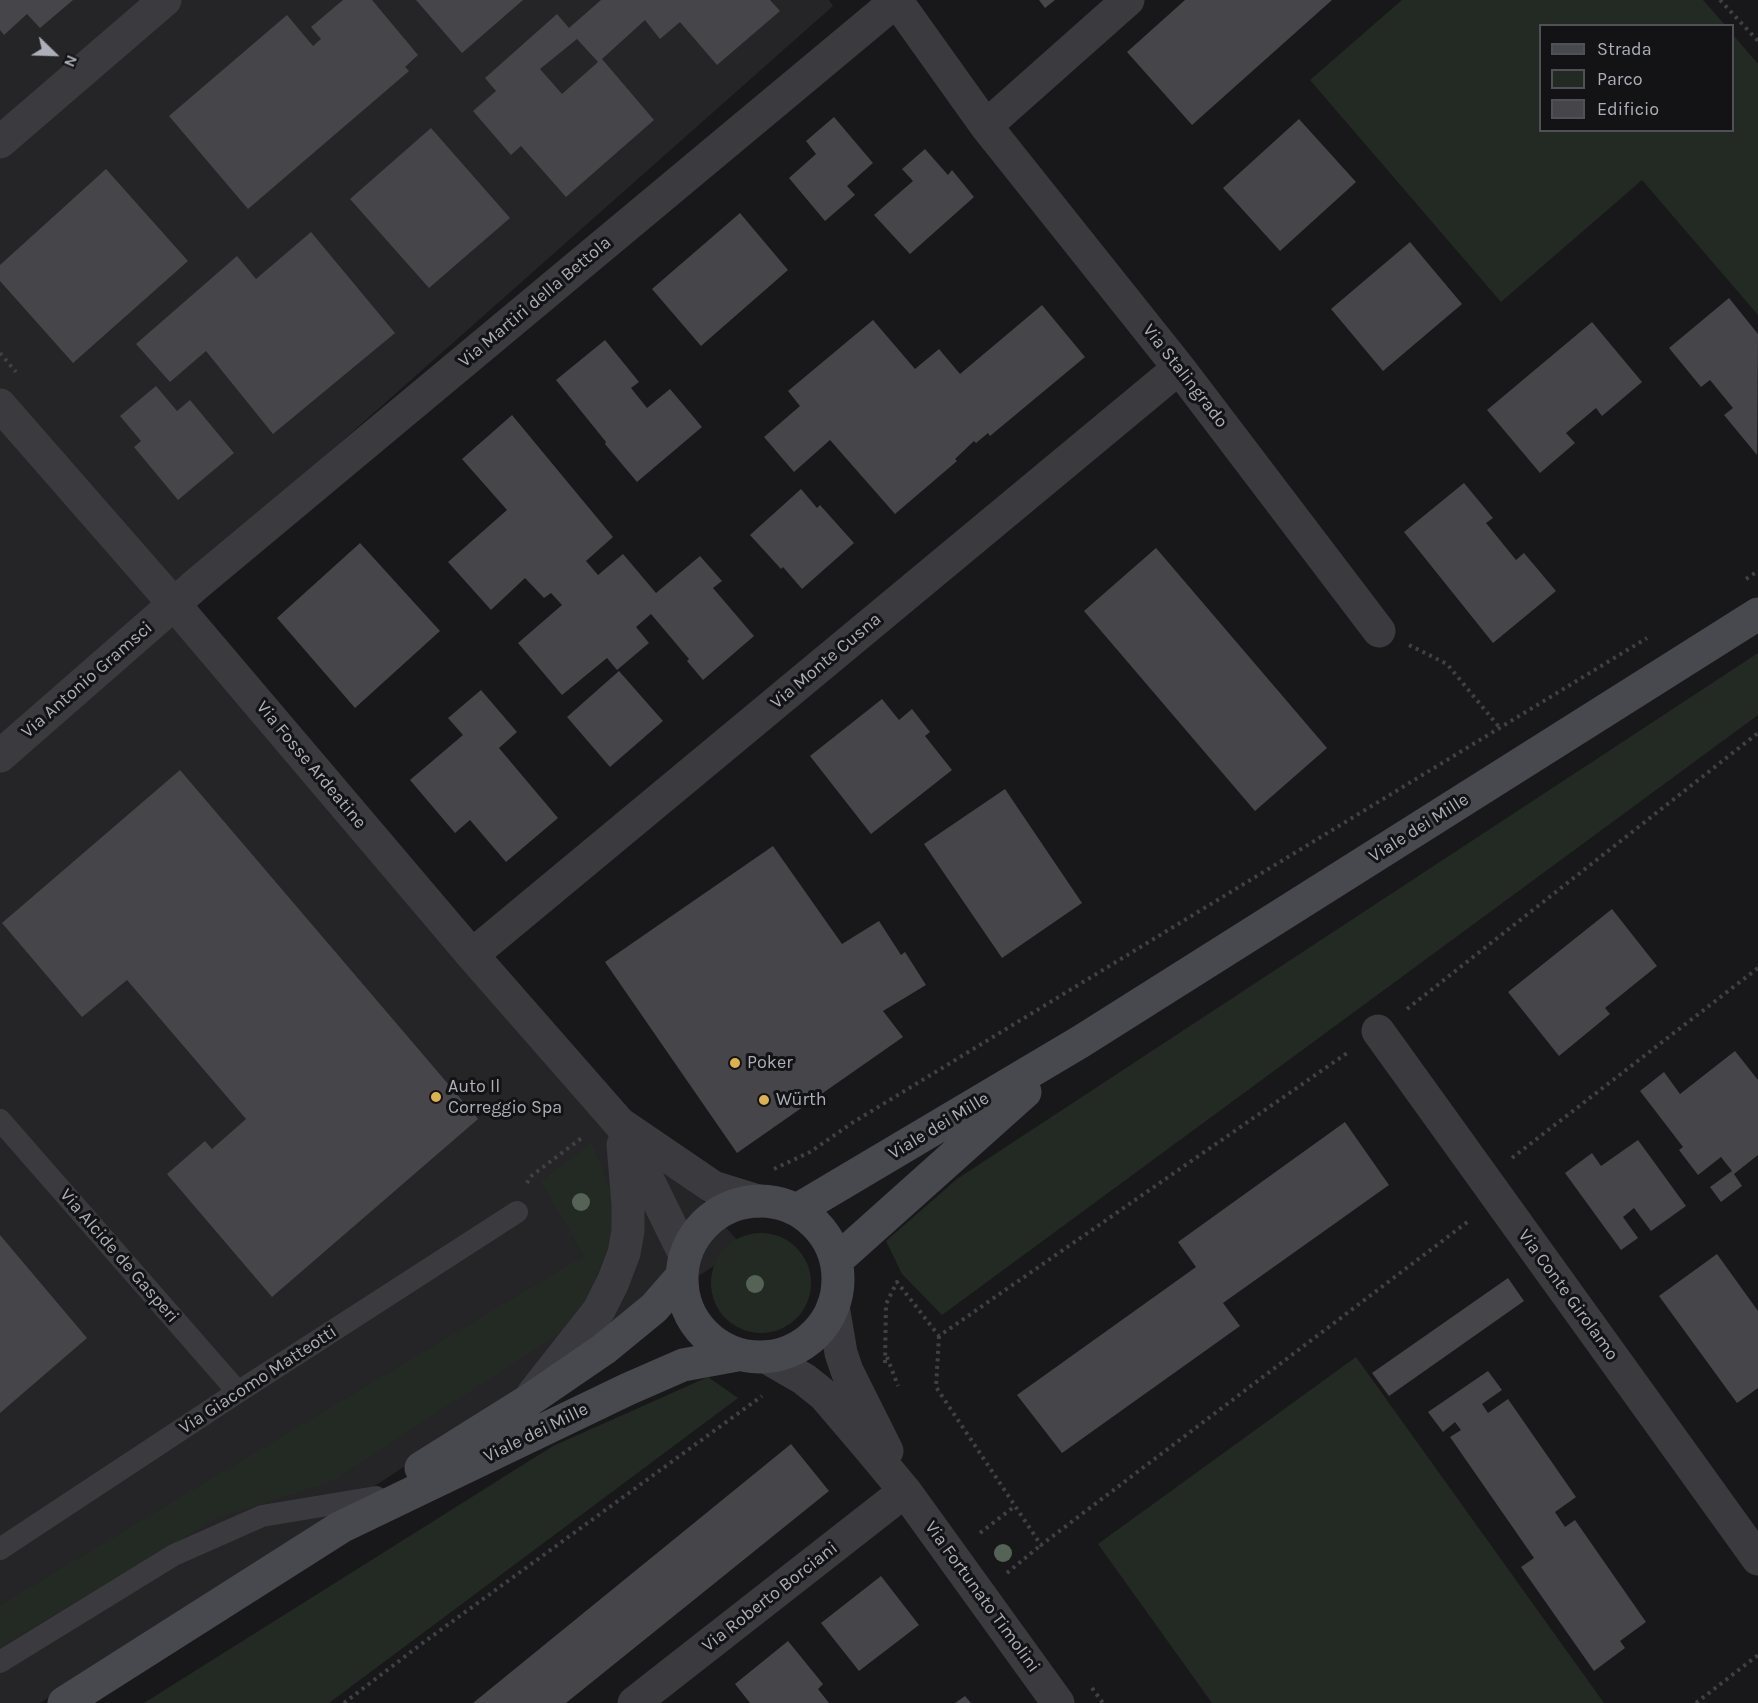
<!DOCTYPE html>
<meta charset="utf-8">
<style>
body{margin:0}
#map{position:relative;width:1758px;height:1703px;overflow:hidden;background:#18181a;font-family:Karla,sans-serif}
canvas{display:block}
.legend{position:absolute;left:1539px;top:24px;width:195px;height:108px;box-sizing:border-box;background:#131315;border:2px solid #505156;margin:0;padding:8px 10px;list-style:none;font-size:18px;color:#acafb8}
.legend li{display:flex;align-items:center;gap:12px;height:30px}
.legend b{width:30px;border:2px solid #505156}
.north{position:absolute;left:24px;top:24px;width:60px;height:60px;-webkit-text-stroke:4px #131315;paint-order:stroke;rotate:113deg;font-size:16px;font-weight:700;line-height:24px;text-align:center;color:#acafb8}
.north::after{content:'';display:block;margin:auto;width:21px;height:27px;background:#acafb8;clip-path:polygon(50% 0,100% 100%,50% 72%,0 100%)}
</style>
<div id="map">
<canvas width="1758" height="1703"></canvas>
<ul class="legend">
<li><b style="height:8px;background:#48494e"></b>Strada</li>
<li><b style="height:16px;background:#232a24"></b>Parco</li>
<li><b style="height:16px;background:#46454a"></b>Edificio</li>
</ul>
<div class="north">N</div>
</div>
<script>
const ctx = document.querySelector('canvas').getContext('2d');
ctx.lineJoin = 'round';
function paint(path, color) { ctx.fillStyle = color; ctx.fill(path, 'evenodd'); }
const poly = rows => new Path2D(rows.map(r => 'M' + r).join(''));
function strokePath(path, color, width, dash) { ctx.strokeStyle = color; ctx.lineWidth = width; ctx.lineCap = dash ? 'butt' : 'round'; ctx.setLineDash(dash || []); ctx.stroke(path); }
function label(font, color, halo, rows, align = 'center') {
  ctx.font = font + ' Karla,sans-serif'; ctx.lineWidth = 6; ctx.setLineDash([]); ctx.textBaseline = 'middle'; ctx.strokeStyle = halo; ctx.fillStyle = color; for (const [text, x, y, turn = 0] of rows) {
    ctx.save(); ctx.translate(x, y); ctx.rotate((+turn || 0) * Math.PI / 180); ctx.textAlign = isNaN(turn) ? turn : align; if (halo) ctx.strokeText(text, 0, 0); ctx.fillText(text, 0, 0); ctx.restore();
  }
}
paint(poly([
 [0,0,829,0,833,6,174,590,743,1247,40,1703,0,1703]
]), '#252427');
paint(poly([
 [1402,0,1703,0,1725,25,1540,26,1540,130,1732,130,1733,35,1758,64,1758,315,1642,180,1501,302,1310,80],
 [1758,653,1758,715,942,1315,902,1274,886,1241,957,1179],
 [592,1143,616,1206,608,1246,591,1292,560,1333,330,1482,217,1518,0,1647,0,1605,584,1256,541,1181],
 '711 1283a50 50 0 1 1 100 0a50 50 0 1 1-100 0Z',
 [1356,1357,1604,1703,1212,1703,1098,1544],
 [708,1377,738,1398,329,1703,144,1703,553,1446]
]), '#232a24');
paint(poly([
 [0,0,73,0,40,28,27,14,4,35,0,30],
 [343,0,372,0,418,55,405,67,409,71,248,209,169,116,287,15,313,46,321,39,311,27],
 [416,0,523,0,462,53],
 [601,0,770,0,780,11,717,65,680,22,660,39,645,20,602,59,654,120,566,197,521,146,511,155,473,111,496,91,485,78,557,14,569,28],
 [577,39,598,62,562,94,540,69],
 [1039,0,1055,0,1045,8],
 [1185,0,1332,0,1192,125,1127,52],
 [834,117,873,163,847,186,855,195,825,221,789,178,816,154,806,141],
 [1299,119,1356,182,1280,251,1223,188],
 [431,128,510,218,429,288,350,199],
 [925,149,948,175,952,170,974,197,910,254,874,215,913,181,902,169],
 [106,169,188,261,73,363,0,281,0,265],
 [740,213,788,270,701,346,652,289],
 [311,232,395,333,273,434,206,351,170,382,136,344,237,256,256,279],
 [1410,242,1462,304,1383,371,1331,309],
 [1729,298,1758,334,1757,455,1724,415,1733,408,1710,380,1701,387,1669,348],
 [1042,305,1085,357,990,436,988,433,976,443,974,441,955,459,957,461,895,514,830,440,794,472,764,437,800,406,788,391,873,320,915,369,939,349,960,374],
 [1592,322,1642,382,1602,416,1596,408,1566,433,1575,443,1540,473,1487,410],
 [605,340,639,382,631,388,647,408,670,389,702,427,637,482,605,444,606,442,556,380],
 [156,386,177,411,190,400,234,453,178,500,134,447,141,441,120,416],
 [512,415,613,537,586,561,598,575,623,554,656,593,700,556,722,581,713,588,754,636,703,680,687,661,689,659,651,614,636,627,649,643,617,670,607,658,562,695,518,643,562,605,551,593,544,598,525,578,491,610,448,562,507,510,462,459],
 [1464,483,1493,518,1486,523,1516,560,1524,553,1556,591,1493,643,1404,532],
 [801,489,817,508,820,505,854,543,802,589,783,567,781,569,750,535],
 [360,543,440,631,355,708,277,618],
 [1156,548,1327,748,1255,811,1084,611],
 [619,671,663,721,610,767,567,717],
 [481,690,517,732,499,748,558,818,506,862,470,820,455,833,410,780,463,735,448,718],
 [882,699,899,720,912,709,930,732,925,736,952,770,871,834,810,756],
 [180,770,478,1119,272,1297,167,1174,205,1141,212,1149,246,1119,127,980,82,1017,2,923],
 [1005,789,1082,903,1002,958,924,844],
 [773,846,842,944,879,921,901,955,905,952,926,985,883,1011,903,1037,737,1153,605,962],
 [1612,909,1657,966,1605,1008,1610,1014,1559,1056,1508,992],
 [1735,1051,1758,1080,1758,1155,1734,1174,1742,1186,1721,1202,1710,1187,1732,1171,1721,1157,1698,1175,1679,1150,1683,1147,1640,1091,1664,1072,1680,1094],
 [1345,1122,1389,1185,1223,1303,1240,1326,1062,1453,1017,1395,1196,1267,1178,1242],
 [1638,1140,1686,1206,1651,1231,1634,1208,1623,1217,1638,1238,1621,1250,1565,1173,1592,1153,1601,1166],
 [0,1235,87,1338,0,1413],
 [1717,1254,1758,1311,1758,1388,1737,1403,1659,1296],
 [1508,1278,1524,1301,1389,1396,1372,1373],
 [1488,1371,1502,1390,1482,1404,1488,1413,1508,1399,1576,1497,1555,1512,1565,1527,1575,1520,1646,1622,1620,1641,1625,1648,1594,1671,1521,1567,1534,1558,1450,1437,1461,1430,1455,1422,1443,1432,1428,1412],
 [791,1444,829,1491,566,1703,473,1703],
 [881,1576,919,1625,859,1671,821,1623],
 [788,1641,823,1684,818,1689,829,1703,750,1703,735,1684],
 [965,1696,971,1703,955,1703]
]), '#46454a');
strokePath(poly([
 [1720,0,1758,41],
 [0,353,16,372],
 [1746,579,1758,571],
 [1409,645,1447,664,1499,727],
 [1407,1009,1758,733],
 [1512,1158,1758,968],
 [774,1169,810,1152,852,1123,1647,638],
 [527,1183,530,1177,583,1137],
 [939,1336,936,1387,1041,1545,1470,1220],
 [887,1357,898,1386],
 [885,1363,886,1304,897,1282,939,1336,1350,1051],
 [980,1533,1015,1506],
 [1007,1573,1041,1545],
 [1092,1688,1103,1703],
 [344,1703,420,1645,762,1396],
 [1696,1703,1758,1655]
]), '#404145', 4, [3, 4.5]);
strokePath(poly([
 [0,1120,238,1392],
 [0,1549,238,1392,517,1212],
 [0,1662,174,1555,262,1516,376,1497]
]), '#3a3a3f', 22);
strokePath(poly([
 [896,0,986,126,1179,368,1379,631],
 [986,126,1128,0],
 [0,142,165,0],
 [0,405,174,604,472,955,621,1125,685,1255],
 [0,756,198,583,896,1],
 [472,955,1179,368],
 [1378,1031,1758,1559],
 [622,1125,713,1187,758,1201],
 [833,1306,841,1353,847,1371,887,1451],
 [766,1357,804,1379,824,1395,865,1443,905,1491,1058,1703],
 [533,1394,599,1310,613,1282,624,1253,628,1231,628,1205,623,1145],
 [634,1703,905,1491]
]), '#3a3a3f', 33);
strokePath(poly([
 '682 1279a78 78 0 1 1 156 0a78 78 0 1 1-156 0Z',
 [797,1210,1080,1042,1758,614],
 [836,1261,1025,1092],
 [421,1468,528,1401,604,1349,654,1308,682,1276],
 [64,1703,341,1527,628,1389,683,1365,737,1355]
]), '#48494e', 33);
ctx.fillStyle = '#546356';
for (const [x, y] of [
 [581,1202],
 [755,1284],
 [1003,1553]
]) { ctx.beginPath(); ctx.arc(x, y, 9, 0, 2 * Math.PI); ctx.fill(); }
for (const [x, y, r, color] of [
 [735,1063,6,"#ddb24e"],
 [436,1097,6,"#ddb24e"],
 [764,1100,6,"#ddb24e"]
]) { const dot = new Path2D(); dot.arc(x, y, r, 0, 2 * Math.PI); ctx.fillStyle = color; ctx.fill(dot); strokePath(dot, '#131315', 2); }
label('18px', '#acafb8', '#131315', [
 ["Via Martiri della Bettola",535,302,-40],
 ["Via Stalingrado",1185,376,52],
 ["Via Monte Cusna",826,661,-40],
 ["Via Antonio Gramsci",87,680,-41],
 ["Via Fosse Ardeatine",311,765,50],
 ["Viale dei Mille",1419,828,-32],
 ["Viale dei Mille",939,1126,-31],
 ["Via Alcide de Gasperi",119,1256,49],
 ["Via Conte Girolamo",1568,1295,54],
 ["Via Giacomo Matteotti",258,1380,-33],
 ["Viale dei Mille",536,1433,-26],
 ["Via Roberto Borciani",770,1597,-38],
 ["Via Fortunato Timolini",982,1597,54]
]);
label('18px', '#acafb8', '#131315', [
 ["Poker",747,1063],
 ["Auto Il",448,1087],
 ["Correggio Spa",448,1108],
 ["Würth",776,1100]
], 'left');
</script>
